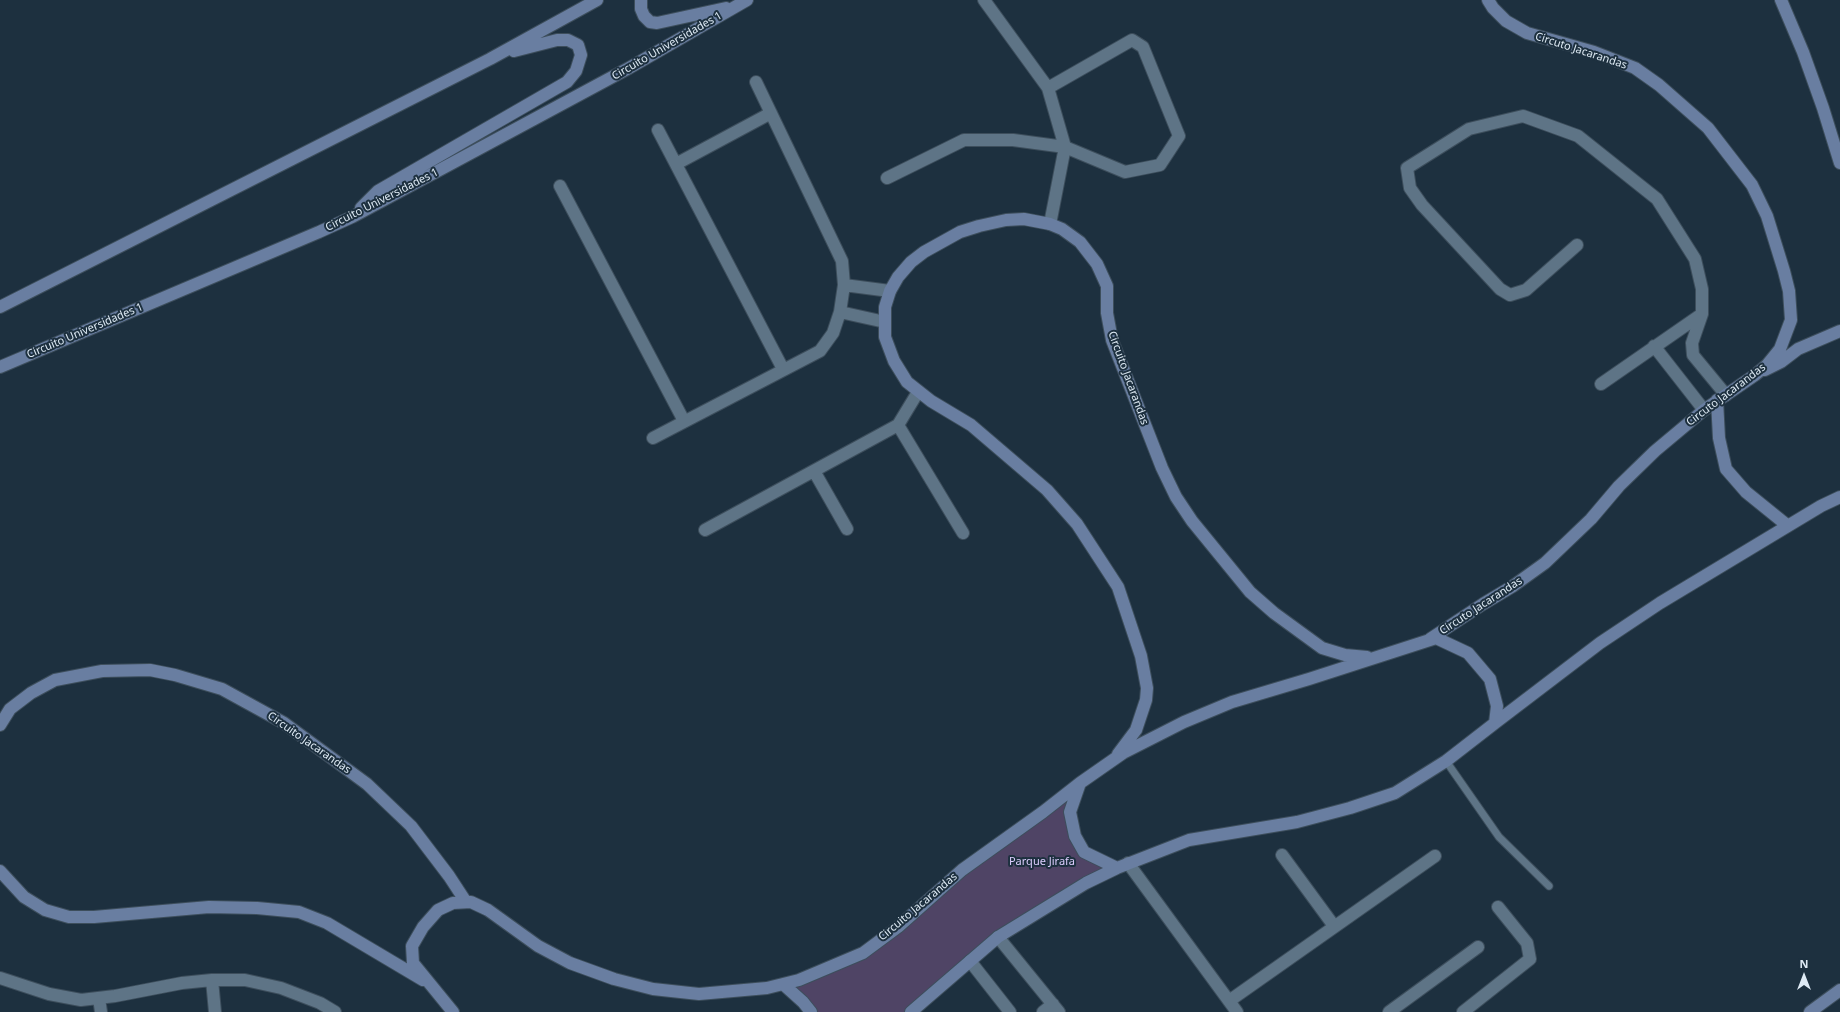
<!DOCTYPE html>
<style>
body{margin:0}
#map{position:relative;width:1840px;height:1012px;overflow:hidden;background:#1d303f;font-family:"Noto Sans",sans-serif}
canvas{display:block}
.north{position:absolute;left:1784px;top:956px;width:40px;height:40px;-webkit-text-stroke:3px #1d303f;paint-order:stroke;rotate:0deg;font-size:11px;font-weight:700;line-height:16px;text-align:center;color:#deeaf4}
.north::after{content:'';display:block;margin:auto;width:14px;height:18px;background:#deeaf4;clip-path:polygon(50% 0,100% 100%,50% 72%,0 100%)}
</style>
<div id="map">
<canvas width="1840" height="1012"></canvas>
<div class="north">N</div>
</div>
<script>
const ctx = document.querySelector('canvas').getContext('2d');
ctx.lineJoin = 'round';
function paint(path, color) { ctx.fillStyle = color; ctx.fill(path, 'evenodd'); }
const poly = rows => new Path2D(rows.map(r => 'M' + r).join(''));
function strokePath(path, color, width, dash) { ctx.strokeStyle = color; ctx.lineWidth = width; ctx.lineCap = dash ? 'butt' : 'round'; ctx.setLineDash(dash || []); ctx.stroke(path); }
function label(font, color, halo, rows, align = 'center') {
  ctx.font = font + ' "Noto Sans",sans-serif'; ctx.lineWidth = 4; ctx.setLineDash([]); ctx.textBaseline = 'middle'; ctx.strokeStyle = halo; ctx.fillStyle = color; for (const [text, x, y, turn = 0] of rows) {
    ctx.save(); ctx.translate(x, y); ctx.rotate((+turn || 0) * Math.PI / 180); ctx.textAlign = isNaN(turn) ? turn : align; if (halo) ctx.strokeText(text, 0, 0); ctx.fillText(text, 0, 0); ctx.restore();
  }
}
paint(poly([
 [1080,783,1070,812,1084,852,1117,868,975,955,906,1012,805,1012,783,984,863,953]
]), '#4f4465');
const lane = poly([
 [1446,761,1499,837,1549,886]
]);
const street = poly([
 [984,0,1048,88,1065,147,1050,224],
 [658,130,783,369],
 [676,164,771,113],
 [887,178,964,140,1013,140,1065,147,1125,172,1160,165,1179,136,1143,47,1132,40,1048,88],
 [560,186,684,421],
 [1577,245,1526,290,1510,295,1500,289,1422,205,1410,188,1407,168,1469,129,1523,116,1578,136,1657,199,1695,259,1702,289,1702,314,1692,343,1693,355,1726,395],
 [844,285,890,291],
 [840,312,885,322],
 [1654,346,1704,410],
 [1601,384,1702,314],
 [898,425,963,533],
 [653,438,820,351,833,333,840,312,844,285,842,261,756,82],
 [814,471,847,529],
 [705,530,898,425,918,392],
 [1282,855,1334,926],
 [1128,863,1237,1012],
 [998,937,1059,1012],
 [970,961,1010,1012],
 [0,978,49,994,81,1000,115,996,182,983,212,980,245,980,281,988,320,1003,335,1012],
 [212,980,215,1012],
 [99,998,101,1012],
 [1229,1001,1435,856],
 [1043,1012,1053,1004],
 [1389,1012,1478,947],
 [1463,1012,1530,959,1527,943,1498,907]
]);
const secondary = poly([
 [641,0,641,9,644,16,650,22,657,23,726,8],
 [1781,0,1803,52,1823,108,1840,163],
 [361,208,378,191,567,82,576,71,581,55,578,45,568,40,557,40,514,51],
 [0,307,490,59,597,0],
 [0,367,319,232,352,217,629,68,747,0],
 [1765,370,1781,362,1798,349,1840,331],
 [1717,400,1719,438,1726,469,1746,492,1788,526],
 [1430,639,1483,604,1513,586,1545,563,1591,519,1619,486,1655,451,1704,410,1755,375,1767,365,1780,349,1791,320,1789,291,1784,271,1767,216,1752,185,1708,128,1659,85,1635,68,1594,52,1527,33,1506,21,1493,8,1488,0],
 [1495,723,1600,643,1660,603,1821,506,1840,497],
 [0,725,10,709,31,693,55,680,102,671,150,670,175,675,222,689,284,723,367,784,411,826,449,876,466,902],
 [1118,754,1136,730,1146,700,1147,688,1141,656,1118,587,1077,524,1047,490,971,425,931,401,907,382,894,361,885,337,885,307,890,291,898,277,911,262,924,252,960,232,979,226,1006,220,1024,219,1050,224,1062,229,1080,242,1097,264,1107,286,1107,313,1112,340,1162,468,1176,497,1192,521,1250,592,1274,613,1322,648,1345,655,1367,657],
 [1080,783,1070,812,1075,836,1084,852,1117,868],
 [0,871,24,897,45,910,69,917,94,917,209,907,257,908,299,912,327,923,423,980],
 [783,984,803,1002,811,1012],
 [453,1012,413,963,412,946,423,927,438,910,453,903,471,902,488,910,538,946,570,963,614,979,653,989,699,994,767,988,799,980,863,953,898,927,962,870,1043,812,1080,783,1123,753,1184,722,1232,702,1309,679,1436,638,1468,653,1490,679,1497,706,1495,723,1446,761,1395,793,1350,808,1297,822,1189,840,1117,868,1086,883,998,937,911,1012],
 [1810,1012,1840,990]
]);
strokePath(lane, '#3d4e5c', 9);
strokePath(street, '#3d4e5c', 14);
strokePath(secondary, '#3d4e5c', 14);
strokePath(lane, '#5e7486', 7);
strokePath(street, '#5e7486', 12);
strokePath(secondary, '#697ea1', 12);
label('11px', '#deeaf4', '#1d303f', [
 ["Circuito Universidades 1",667,46,-30],
 ["Circuto Jacarandas",1581,51,18],
 ["Circuito Universidades 1",382,200,-27],
 ["Circuito Universidades 1",85,331,-23],
 ["Circuito Jacarandas",1128,378,70],
 ["Circuto Jacarandas",1726,395,-37],
 ["Circuto Jacarandas",1481,606,-33],
 ["Circuito Jacarandas",309,743,35],
 ["Circuito Jacarandas",918,907,-40]
]);
label('11px', '#dccdfd', '#1d303f', [
 ["Parque Jirafa",1042,862]
]);
</script>
